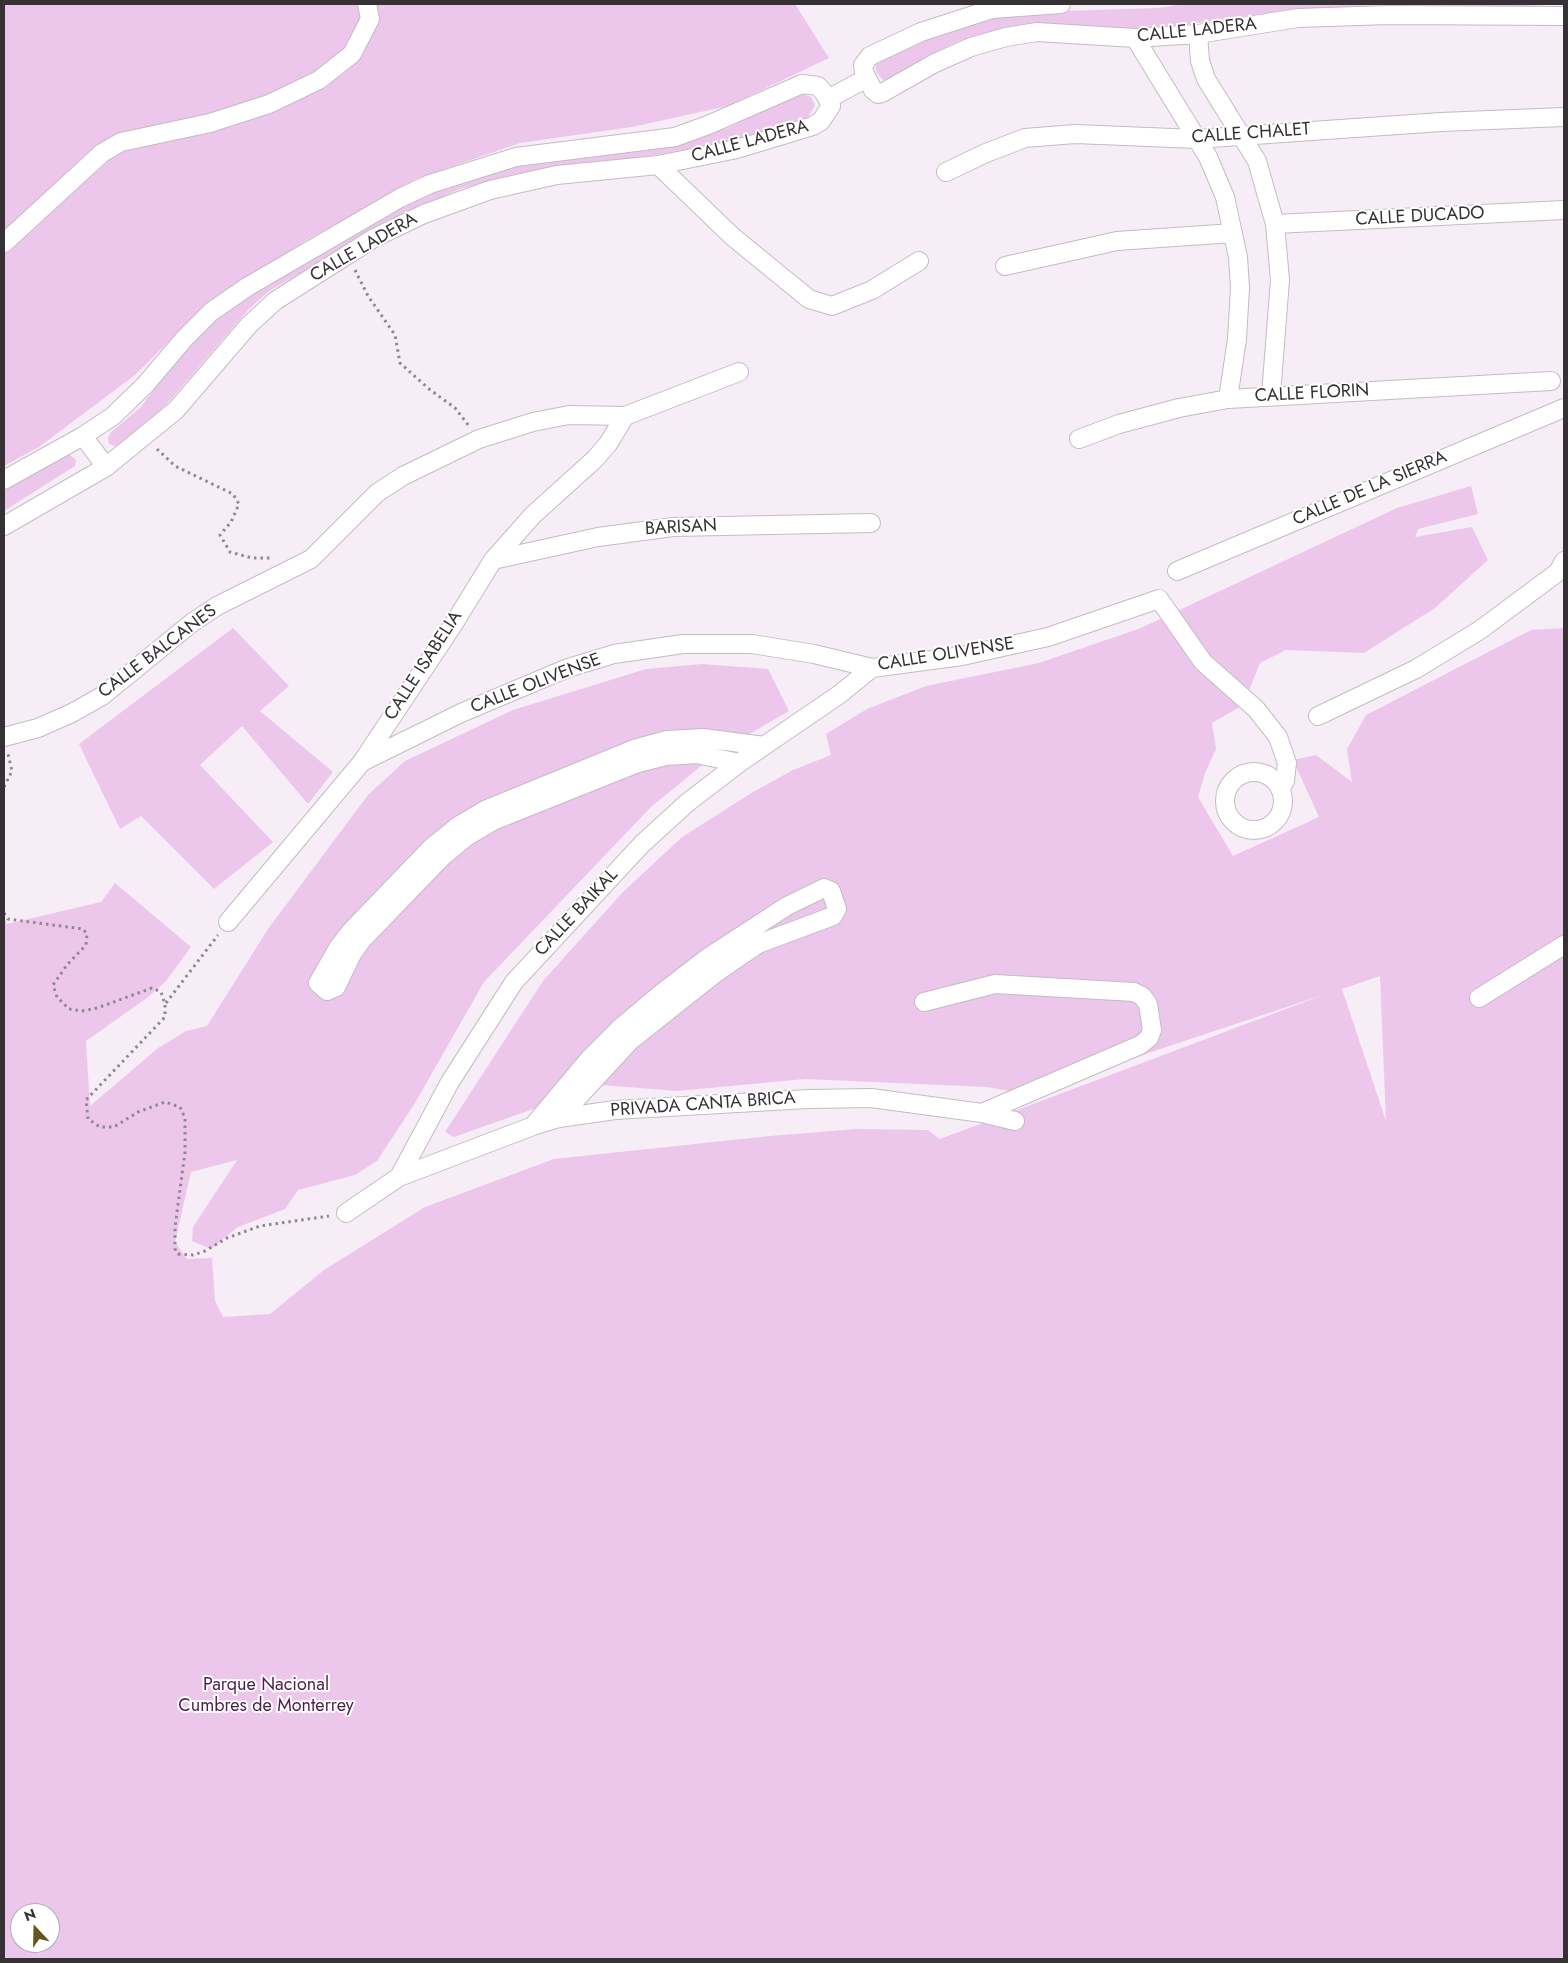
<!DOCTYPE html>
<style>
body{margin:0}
#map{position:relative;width:1568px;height:1963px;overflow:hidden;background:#f7edf7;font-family:Jost,sans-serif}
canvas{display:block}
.frame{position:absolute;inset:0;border:5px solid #353135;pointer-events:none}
.north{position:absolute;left:10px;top:1903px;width:50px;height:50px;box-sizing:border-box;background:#fff;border:1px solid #aeadae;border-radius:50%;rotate:339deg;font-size:14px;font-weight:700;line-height:20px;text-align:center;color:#353135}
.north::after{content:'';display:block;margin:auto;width:18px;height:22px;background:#645522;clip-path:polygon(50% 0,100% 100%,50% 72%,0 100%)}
</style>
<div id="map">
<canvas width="1568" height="1963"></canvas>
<div class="frame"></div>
<div class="north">N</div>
</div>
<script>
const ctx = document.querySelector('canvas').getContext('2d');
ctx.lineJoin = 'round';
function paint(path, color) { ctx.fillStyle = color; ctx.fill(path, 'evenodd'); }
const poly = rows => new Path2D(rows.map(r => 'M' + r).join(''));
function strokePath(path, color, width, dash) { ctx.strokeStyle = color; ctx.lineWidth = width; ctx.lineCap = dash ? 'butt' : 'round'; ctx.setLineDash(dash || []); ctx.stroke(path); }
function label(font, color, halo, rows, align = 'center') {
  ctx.font = font + ' Jost,sans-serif'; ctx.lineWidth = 4; ctx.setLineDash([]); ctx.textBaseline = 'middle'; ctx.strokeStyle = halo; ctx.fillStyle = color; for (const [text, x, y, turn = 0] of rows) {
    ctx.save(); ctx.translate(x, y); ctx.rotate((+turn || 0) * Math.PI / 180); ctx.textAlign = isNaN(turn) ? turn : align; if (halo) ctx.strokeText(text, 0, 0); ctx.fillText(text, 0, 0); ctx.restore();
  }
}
paint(poly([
 [4,4,795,4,829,58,728,106,632,127,520,143,416,179,305,241,205,306,135,375,39,447,4,466],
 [1186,4,1564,4,1506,7,1390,4,1282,11,1154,29,1020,28,991,32,958,41,931,54,889,81,883,80,876,72,876,64,880,60,896,51,974,21,992,17,1034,12,1157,8],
 [800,93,811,97,815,105,808,118,733,141,650,156,567,165,515,174,460,189,406,213,269,291,248,310,166,405,118,447,109,444,108,438,111,432,140,408,178,358,207,327,255,291,403,206,457,182,512,166,690,141,730,127],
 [69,454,76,460,75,466,4,511,4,491],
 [1471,486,1478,514,1418,529,1415,537,1472,527,1488,560,1435,608,1364,653,1286,650,1260,663,1243,705,1212,723,1216,749,1205,773,1198,797,1233,856,1319,817,1293,760,1316,755,1352,782,1347,749,1366,715,1531,630,1564,628,1564,1959,4,1959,4,915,7,924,101,902,115,883,191,947,165,982,147,998,86,1041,90,1106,158,1048,186,1031,207,1026,268,929,368,795,405,761,513,710,646,669,702,664,768,669,789,711,717,753,651,807,484,982,415,1103,377,1161,355,1175,298,1190,285,1209,238,1227,211,1249,192,1241,193,1227,237,1160,191,1172,175,1242,187,1259,212,1258,215,1301,223,1317,270,1314,324,1270,425,1207,554,1159,770,1136,856,1129,928,1130,940,1139,1323,995,1025,1094,987,1087,805,1079,677,1091,601,1085,454,1137,445,1132,543,981,622,893,682,837,753,792,793,770,831,755,826,734,867,709,926,686,1039,663,1141,628,1397,508],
 [1380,976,1386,1121,1342,989],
 [20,1913,50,1913,50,1943,20,1943],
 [233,628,289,686,260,711,333,772,308,804,242,726,200,765,273,842,214,889,141,816,120,829,79,744]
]), '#ecc7eb');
const minor = poly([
 [1061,4,992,9,921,32,870,56,863,65,864,72,873,90,878,94,882,93,935,63,971,47,1006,37,1037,32,1135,38,1198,34,1298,18,1389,15,1564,16],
 [1198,34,1200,61,1206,79,1257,161,1275,224,1280,280,1271,395],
 [1135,38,1208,157,1225,197,1238,257,1240,288,1237,339,1228,399],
 [828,99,867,78],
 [658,165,733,237,809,299,832,306,872,290,919,261],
 [946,172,986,153,1025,138,1075,134,1197,139,1441,122,1564,117],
 [1275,224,1564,210],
 [4,243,102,153,121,142,210,123,269,104,319,80,352,54,370,19,367,4],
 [1005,266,1117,241,1233,233],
 [83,436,106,467],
 [1079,439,1119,424,1179,408,1228,399,1551,381],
 [4,480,83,436,113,416,145,385,184,339,211,312,247,287,400,198,430,184,516,157,675,137,708,125,802,84,818,86,825,94,831,106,821,121,813,126,737,149,658,165,557,175,490,190,424,214,374,238,275,301,249,325,176,410,106,467,4,526],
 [493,560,598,537,673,527,871,523],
 [1177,571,1564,408],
 [1318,716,1416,669,1480,630,1558,572,1564,561],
 [4,737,38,728,72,713,102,696,193,622,217,606,311,559,377,493,403,476,479,439,533,422,569,415,625,416,739,372],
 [362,762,461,713,568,668,614,654,683,644,752,644,814,654,872,668,962,656,1048,637,1159,599,1203,662,1256,709,1278,737,1287,763,1285,781,1280,789],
 [739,763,697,754,666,756,638,763,493,821,466,837,441,858,362,940,352,954,336,987,327,991,318,983,338,948,351,931,431,848,458,826,487,809,634,749,667,740,703,738,764,746],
 '1225 801a29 29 0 1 1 58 0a29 29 0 1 1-58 0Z',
 [228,922,362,762,453,625,493,560,533,515,595,459,608,444,625,416],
 [1479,998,1564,945],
 [924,1002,995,984,1134,992,1142,996,1148,1004,1152,1030,1149,1038,1140,1045,982,1113],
 [533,1126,590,1058,619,1029,663,992,707,958,787,906,824,888,831,891,837,909,833,916,758,944,717,972,630,1041,559,1118],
 [399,1177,533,1126,559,1118,615,1110,808,1099,871,1098,982,1113,1015,1121],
 [346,1213,399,1177,450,1082,514,982,642,844,687,803,739,763,840,694,872,668]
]);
strokePath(minor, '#c4bbc4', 20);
strokePath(poly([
 [355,270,368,296,395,335,400,363,429,389,455,408,469,426],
 [157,449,175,466,233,494,239,504,231,522,220,535,230,552,252,558,270,558],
 [4,787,12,771,8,754],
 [4,913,8,919,83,929,87,934,86,945,67,965,53,985,57,997,69,1009,82,1011,97,1008,152,988,161,992,165,1004,165,1017,86,1100,88,1119,100,1127,114,1127,138,1112,165,1102,180,1107,185,1118,185,1152,175,1227,175,1249,178,1254,193,1255,205,1251,227,1238,260,1226,329,1216],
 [166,1003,218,935]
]), '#8f888f', 3, [2.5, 4]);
strokePath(minor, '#fff', 18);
label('18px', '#353135', '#fff', [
 ["CALLE LADERA",1197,31,-6],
 ["CALLE CHALET",1251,134,-4],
 ["CALLE LADERA",750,142,-15],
 ["CALLE DUCADO",1420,217,-3],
 ["CALLE LADERA",364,248,-30],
 ["CALLE FLORIN",1312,394,-3],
 ["CALLE DE LA SIERRA",1370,489,-23],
 ["BARISAN",681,528,-3],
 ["CALLE BALCANES",158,652,-37],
 ["CALLE OLIVENSE",946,655,-9],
 ["CALLE ISABELIA",424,666,-57],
 ["CALLE OLIVENSE",536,684,-21],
 ["CALLE BAIKAL",577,913,-47],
 ["PRIVADA CANTA BRICA",703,1105,-4]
]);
label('18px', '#4b1e4b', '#fff', [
 ["Parque Nacional",266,1686],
 ["Cumbres de Monterrey",266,1707]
]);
</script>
